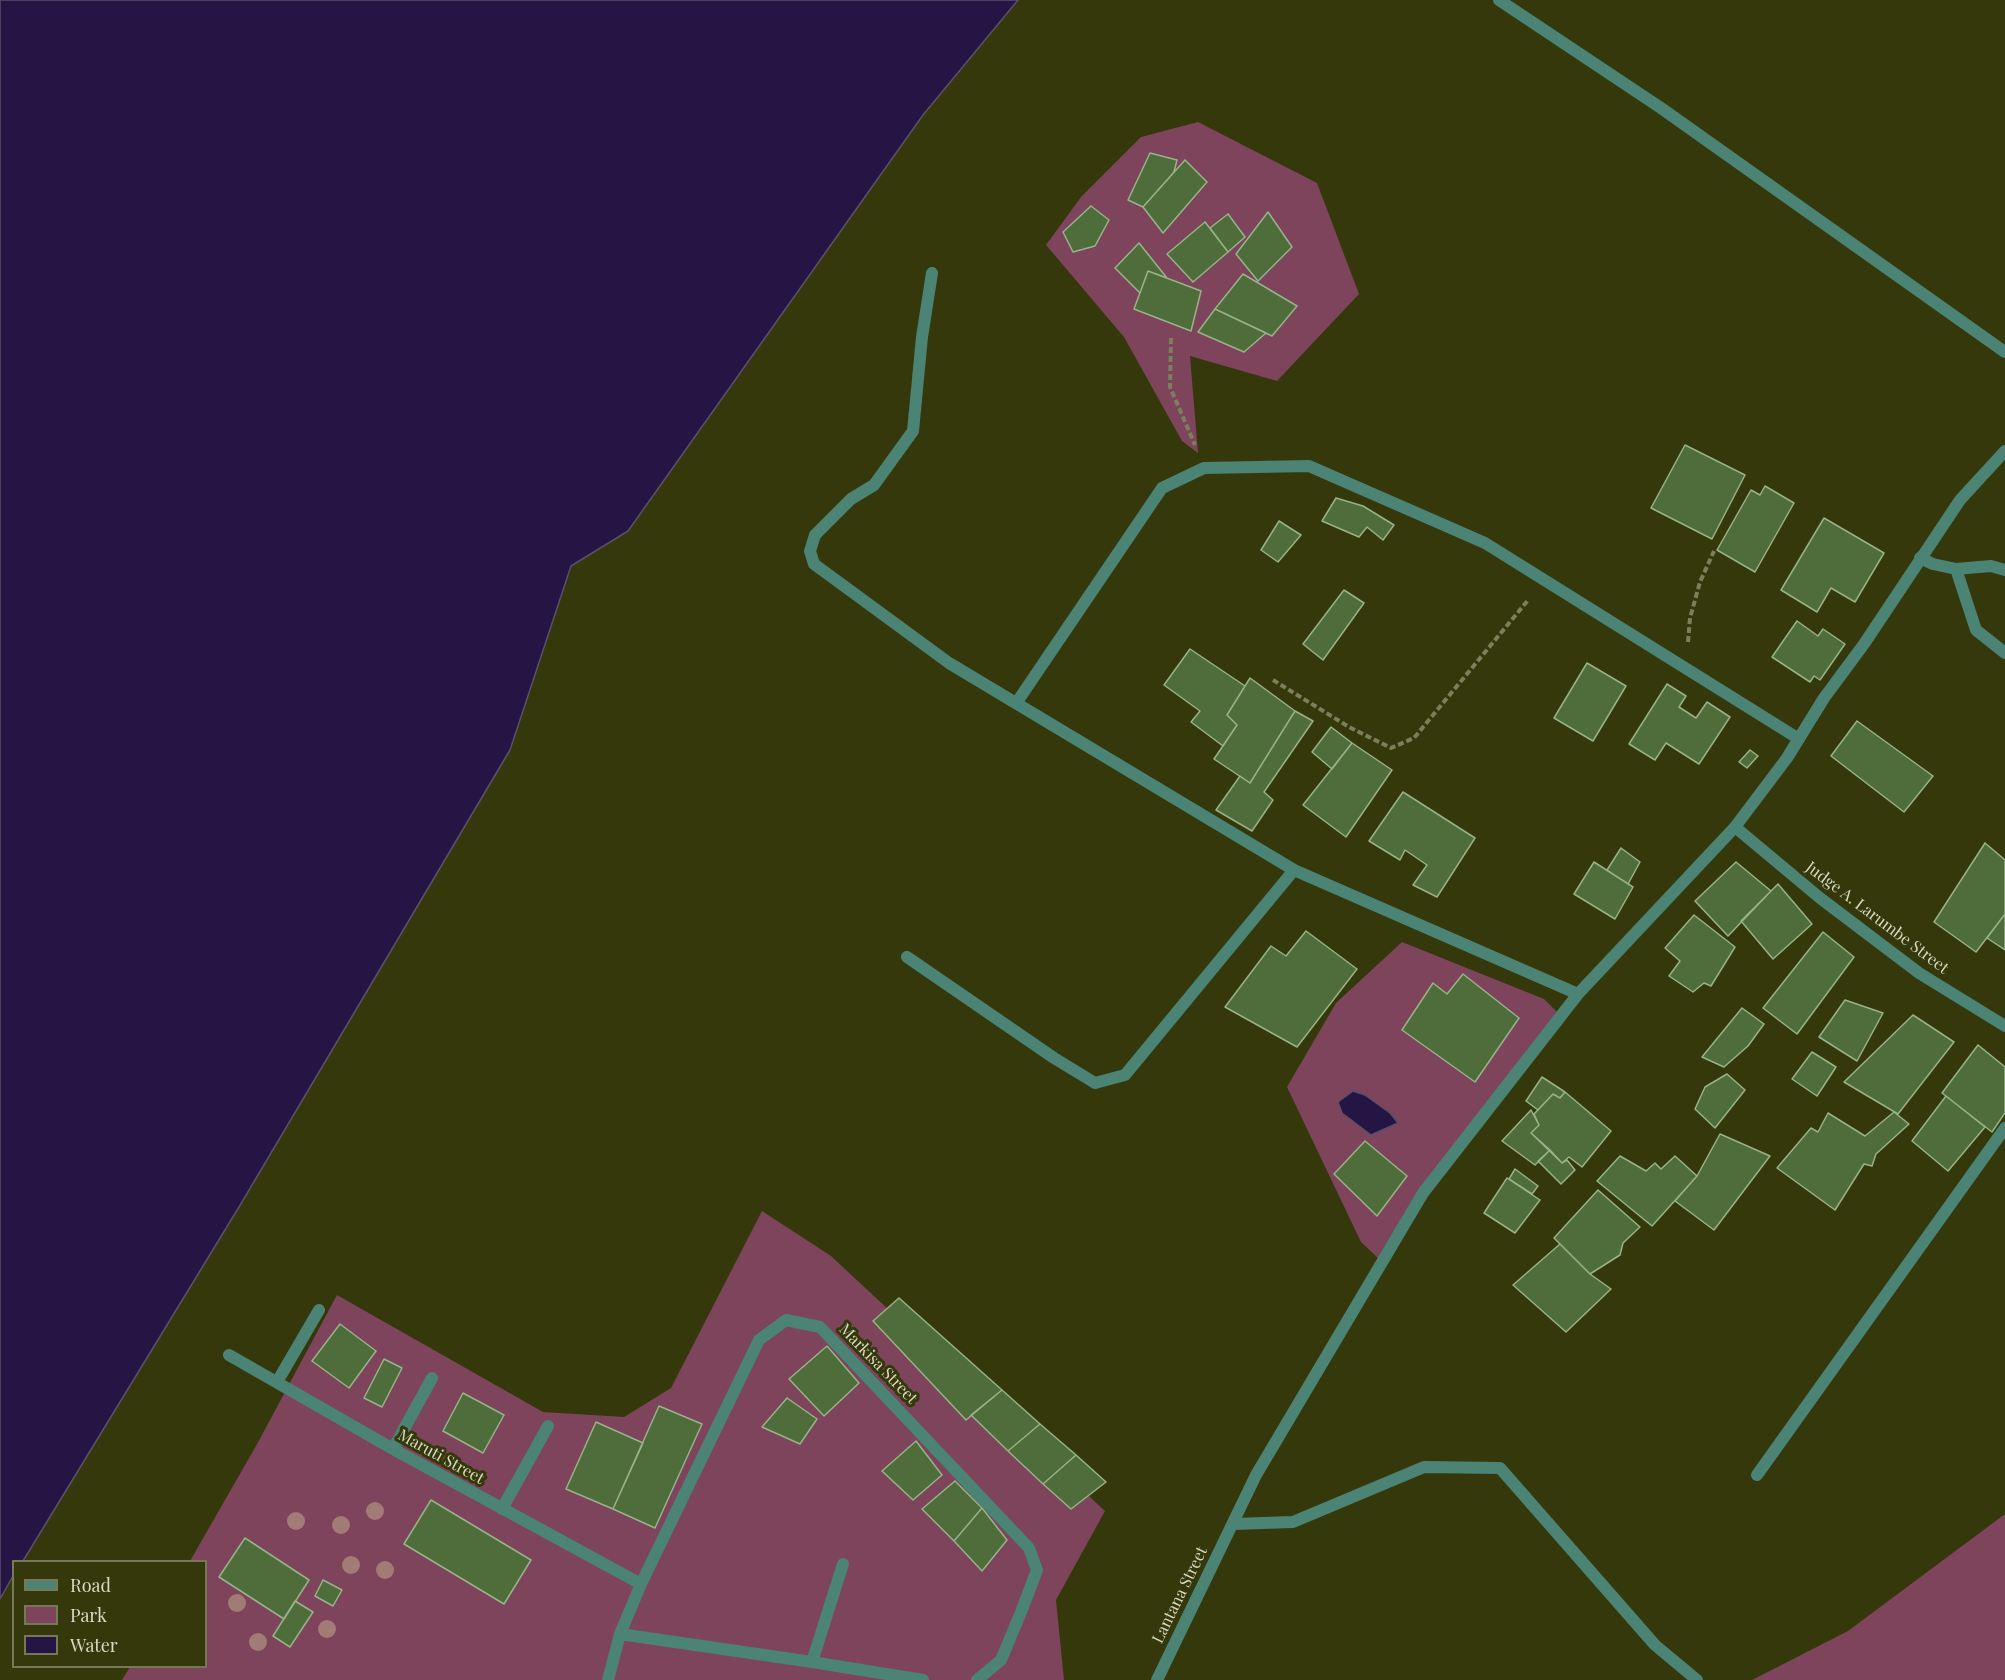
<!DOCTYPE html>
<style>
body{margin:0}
#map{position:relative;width:2005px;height:1680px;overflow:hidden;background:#35380b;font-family:"Playfair Display",serif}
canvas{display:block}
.legend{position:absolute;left:12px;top:1560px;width:195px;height:108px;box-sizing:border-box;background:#35380b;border:2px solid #767955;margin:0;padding:8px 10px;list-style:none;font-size:18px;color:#d7dbc3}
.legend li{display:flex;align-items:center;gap:12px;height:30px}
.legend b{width:30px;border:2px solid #767955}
</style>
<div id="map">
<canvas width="2005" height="1680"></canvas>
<ul class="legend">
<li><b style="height:8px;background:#4b8374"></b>Road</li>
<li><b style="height:16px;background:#7d445c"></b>Park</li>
<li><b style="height:16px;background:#241544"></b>Water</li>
</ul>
</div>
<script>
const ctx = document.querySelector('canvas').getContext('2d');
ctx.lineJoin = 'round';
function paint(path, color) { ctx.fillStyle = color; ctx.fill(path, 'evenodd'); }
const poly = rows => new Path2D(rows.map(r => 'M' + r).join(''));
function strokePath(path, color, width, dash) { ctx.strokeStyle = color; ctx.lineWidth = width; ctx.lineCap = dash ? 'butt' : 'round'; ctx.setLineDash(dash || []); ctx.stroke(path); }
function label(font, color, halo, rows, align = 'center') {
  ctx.font = font + ' "Playfair Display",serif'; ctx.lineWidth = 6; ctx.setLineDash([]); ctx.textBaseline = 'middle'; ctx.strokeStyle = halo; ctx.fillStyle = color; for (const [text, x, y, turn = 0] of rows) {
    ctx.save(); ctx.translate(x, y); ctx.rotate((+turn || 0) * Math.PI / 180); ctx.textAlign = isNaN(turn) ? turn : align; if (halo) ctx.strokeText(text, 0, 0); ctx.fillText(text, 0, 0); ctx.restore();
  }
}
paint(poly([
 [1198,122,1317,183,1359,294,1277,381,1190,356,1198,453,1182,441,1124,337,1046,245,1081,197,1141,137],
 [1402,942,1544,999,1561,1016,1423,1193,1382,1262,1361,1242,1287,1087,1336,1003],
 [762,1211,831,1256,1105,1511,1056,1600,1064,1680,122,1680,130,1667,206,1666,206,1562,190,1561,256,1446,337,1295,543,1412,624,1417,671,1388],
 [2005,1514,2005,1680,1752,1680,1848,1631]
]), '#7d445c');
const water = poly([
 [0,0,1018,0,923,115,628,531,571,566,510,750,239,1207,23,1561,14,1562,13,1576,0,1599,0,0],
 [1353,1091,1365,1095,1390,1113,1398,1123,1371,1135,1342,1113,1338,1102,1353,1091]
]);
paint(water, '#241544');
strokePath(water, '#5a506a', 1.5);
const building = poly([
 [1150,153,1177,160,1174,172,1143,207,1128,200,1150,153],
 [1185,160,1207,182,1163,233,1143,207,1185,160],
 [1091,206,1109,220,1095,246,1073,252,1063,232,1091,206],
 [1268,212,1292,247,1258,281,1236,254,1268,212],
 [1228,214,1245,237,1228,252,1210,228,1228,214],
 [1205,222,1228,252,1193,282,1167,254,1205,222],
 [1139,243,1167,278,1148,271,1140,293,1115,268,1139,243],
 [1148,271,1201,291,1191,331,1134,309,1148,271],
 [1243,274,1297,306,1272,336,1215,309,1243,274],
 [1215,309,1266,333,1244,352,1198,332,1215,309],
 [1685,445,1745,475,1712,539,1651,508,1685,445],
 [1765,486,1794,503,1755,572,1717,550,1751,490,1760,495,1765,486],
 [1336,498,1363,506,1394,525,1383,540,1367,527,1359,537,1322,521,1336,498],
 [1824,518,1884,553,1855,602,1831,588,1817,612,1781,590,1824,518],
 [1279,521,1301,535,1278,562,1261,550,1279,521],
 [1344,590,1364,603,1323,660,1303,644,1344,590],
 [1797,621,1818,636,1823,629,1845,644,1820,680,1814,676,1810,682,1772,657,1797,621],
 [1190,649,1245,686,1227,715,1237,725,1223,746,1191,722,1200,711,1164,685,1190,649],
 [1587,663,1626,686,1593,741,1554,718,1587,663],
 [1250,678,1295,711,1250,783,1214,759,1237,725,1227,715,1250,678],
 [1667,684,1686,696,1679,707,1696,718,1707,702,1730,717,1699,764,1666,743,1655,760,1629,744,1667,684],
 [1295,711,1313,721,1264,792,1273,800,1252,831,1216,810,1240,776,1250,783,1295,711],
 [1857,721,1933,776,1904,812,1831,756,1857,721],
 [1331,727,1352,743,1332,769,1312,752,1331,727],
 [1352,743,1392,770,1346,837,1303,805,1352,743],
 [1750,750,1758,756,1747,768,1739,762,1750,750],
 [1403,792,1475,838,1437,897,1413,885,1427,865,1405,850,1400,860,1369,841,1403,792],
 [1985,843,2005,860,2005,914,1976,952,1934,922,1985,843],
 [1621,848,1640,862,1628,884,1607,870,1621,848],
 [1594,862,1633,887,1615,919,1574,894,1594,862],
 [1736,862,1771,891,1728,936,1695,901,1736,862],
 [1778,884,1812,924,1773,959,1741,921,1778,884],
 [2005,914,2005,950,1987,938,2005,914],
 [1694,915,1735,947,1711,986,1704,983,1693,992,1669,976,1680,961,1665,948,1694,915],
 [1306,931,1357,969,1297,1047,1225,1007,1271,946,1286,956,1306,931],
 [1823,932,1854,957,1797,1034,1763,1008,1823,932],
 [1463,974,1519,1018,1475,1082,1402,1030,1433,983,1447,994,1463,974],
 [1845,1000,1883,1013,1857,1061,1819,1037,1845,1000],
 [1742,1008,1764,1024,1748,1046,1724,1067,1702,1057,1742,1008],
 [1913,1015,1954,1042,1898,1114,1844,1082,1913,1015],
 [1978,1045,2005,1067,2005,1113,1992,1132,1942,1093,1978,1045],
 [1812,1052,1836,1067,1817,1096,1792,1079,1812,1052],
 [1727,1074,1745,1090,1715,1128,1695,1109,1705,1087,1727,1074],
 [1542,1077,1565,1092,1560,1098,1553,1094,1538,1110,1526,1101,1542,1077],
 [1565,1092,1611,1131,1582,1167,1569,1157,1562,1163,1531,1133,1539,1125,1534,1114,1553,1094,1560,1098,1565,1092],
 [1946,1096,1985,1127,1948,1171,1912,1141,1946,1096],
 [1531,1110,1539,1125,1531,1133,1550,1150,1535,1165,1502,1141,1531,1110],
 [1894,1112,1909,1124,1876,1154,1872,1166,1864,1164,1835,1210,1777,1168,1811,1128,1818,1132,1828,1113,1865,1136,1894,1112],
 [1720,1134,1770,1156,1714,1230,1675,1201,1697,1176,1720,1134],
 [1365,1141,1407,1176,1377,1216,1334,1174,1365,1141],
 [1550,1150,1562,1163,1567,1160,1575,1170,1561,1184,1538,1161,1550,1150],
 [1620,1156,1646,1171,1655,1163,1661,1169,1675,1156,1697,1176,1652,1226,1597,1181,1620,1156],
 [1515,1169,1538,1186,1532,1194,1509,1179,1515,1169],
 [1507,1178,1540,1200,1515,1233,1484,1213,1507,1178],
 [1598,1190,1640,1227,1623,1243,1620,1255,1590,1274,1554,1238,1598,1190],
 [1560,1244,1590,1274,1611,1289,1566,1332,1513,1285,1560,1244],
 [899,1298,1002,1390,966,1420,873,1321,899,1298],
 [340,1324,376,1351,349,1388,312,1361,340,1324],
 [827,1346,859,1383,824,1416,789,1379,827,1346],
 [384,1359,402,1368,382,1407,364,1398,384,1359],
 [1002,1390,1040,1424,1008,1451,971,1415,1002,1390],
 [463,1393,504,1415,483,1453,443,1431,463,1393],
 [787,1398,817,1419,800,1444,762,1427,787,1398],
 [659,1406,702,1424,655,1528,613,1509,659,1406],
 [596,1422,643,1443,613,1509,566,1489,596,1422],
 [1040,1424,1076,1455,1043,1484,1008,1451,1040,1424],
 [916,1441,942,1475,913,1500,882,1471,916,1441],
 [1076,1455,1106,1482,1071,1509,1043,1484,1076,1455],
 [955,1481,982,1508,954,1541,922,1509,955,1481],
 [431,1500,531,1560,504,1604,404,1544,431,1500],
 [982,1508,1007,1540,982,1571,954,1541,982,1508],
 [245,1538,309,1580,284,1619,219,1577,245,1538],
 [323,1580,342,1590,333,1606,315,1596,323,1580],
 [295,1601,313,1612,290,1647,273,1636,295,1601]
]);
paint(building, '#4e6d3a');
strokePath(building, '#98b289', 1.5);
strokePath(poly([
 [1171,338,1170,387,1195,445],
 [1688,642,1690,618,1700,582,1714,551],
 [1273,680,1349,727,1391,748,1414,738,1529,599]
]), '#7c7f5b', 4, [6, 3]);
strokePath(poly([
 [1920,558,1933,564,1956,569,1991,566,2005,570],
 [1956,569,1976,630,2005,653],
 [907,957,1054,1058,1095,1083,1125,1075,1294,870]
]), '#4b8374', 12);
strokePath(poly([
 [1499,0,1661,108,2005,352],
 [932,273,922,337,913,431,874,485,851,499,815,535,810,551,814,564,949,663,1294,870,1578,994],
 [1017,702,1162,488,1204,468,1309,466,1485,543,1799,739],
 [1735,827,1820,898,1919,973,2005,1026],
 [229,1355,393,1449,641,1584],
 [277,1382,319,1310],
 [393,1449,432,1378],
 [1757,1475,2005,1128],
 [502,1509,548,1426],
 [1233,1524,1293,1522,1424,1467,1500,1468,1655,1645,1697,1680],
 [620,1634,812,1662,923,1680],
 [812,1662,843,1564],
 [608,1680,620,1634,641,1584,759,1340,786,1320,820,1327,1029,1548,1037,1570,1021,1612,1001,1660,977,1680],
 [1157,1680,1256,1475,1423,1193,1578,994,1735,827,1787,758,1824,698,1864,644,1960,500,2005,451]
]), '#4b8374', 12);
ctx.fillStyle = '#a27b77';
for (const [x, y] of [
 [375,1511],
 [296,1521],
 [341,1525],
 [351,1565],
 [385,1570],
 [237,1603],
 [327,1629],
 [258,1642]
]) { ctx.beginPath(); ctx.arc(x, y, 9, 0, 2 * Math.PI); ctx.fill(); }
label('16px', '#d7dbc3', '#35380b', [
 ["Judge A. Larumbe Street",1877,918,37],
 ["Markisa Street",878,1364,46],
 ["Maruti Street",441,1457,29],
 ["Lantana Street",1180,1595,-64]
]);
</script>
